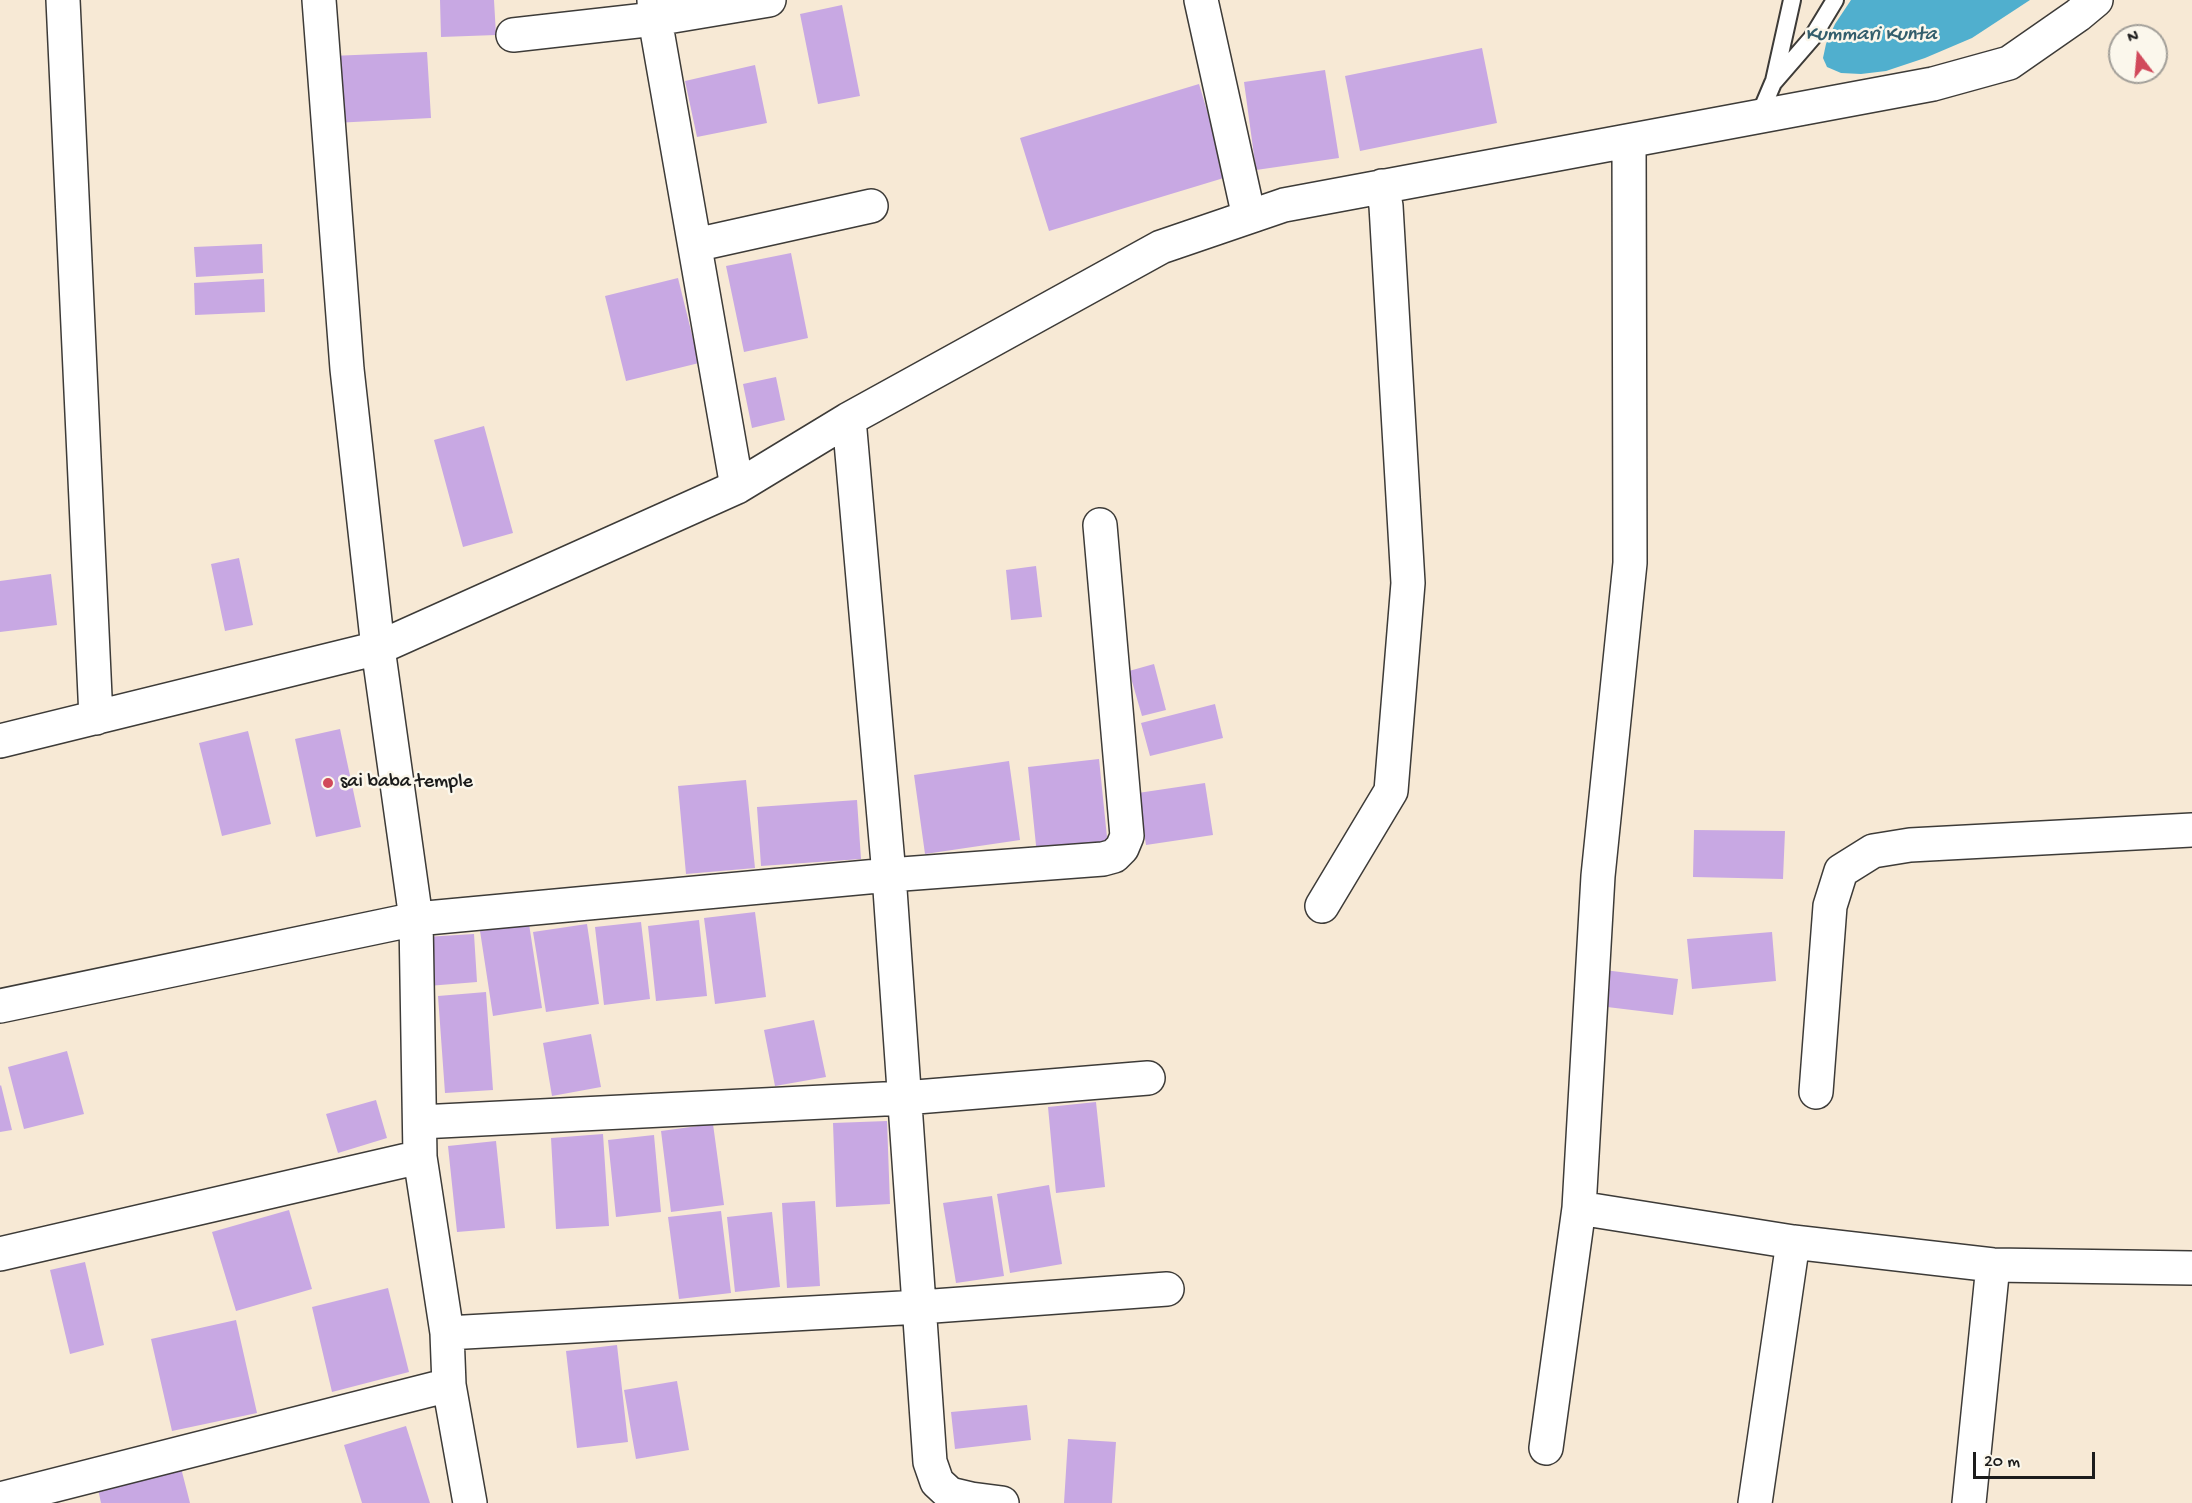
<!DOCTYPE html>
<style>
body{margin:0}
#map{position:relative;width:2192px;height:1503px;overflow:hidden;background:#f7e9d5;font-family:"Gochi Hand",sans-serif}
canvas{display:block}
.north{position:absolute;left:2108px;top:24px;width:60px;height:60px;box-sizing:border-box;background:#fbf7ec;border:2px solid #a29f99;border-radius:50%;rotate:344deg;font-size:16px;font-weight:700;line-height:24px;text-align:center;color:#1c1c1c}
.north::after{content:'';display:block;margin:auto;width:21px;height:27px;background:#d1495b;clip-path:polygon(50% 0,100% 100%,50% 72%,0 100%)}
.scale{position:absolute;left:1973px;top:1452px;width:122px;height:27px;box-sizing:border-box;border:3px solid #1c1c1c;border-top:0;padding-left:8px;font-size:18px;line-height:21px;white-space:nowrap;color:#1c1c1c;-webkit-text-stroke:4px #fbf7ec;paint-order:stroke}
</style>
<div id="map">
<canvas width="2192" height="1503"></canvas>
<div class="north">N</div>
<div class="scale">20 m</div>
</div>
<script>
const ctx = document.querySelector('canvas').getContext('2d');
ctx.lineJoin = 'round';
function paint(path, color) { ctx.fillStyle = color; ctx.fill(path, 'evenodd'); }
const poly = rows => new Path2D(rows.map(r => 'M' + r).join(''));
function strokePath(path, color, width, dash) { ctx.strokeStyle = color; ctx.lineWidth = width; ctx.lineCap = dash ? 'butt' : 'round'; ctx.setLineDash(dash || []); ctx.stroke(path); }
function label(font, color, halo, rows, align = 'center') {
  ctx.font = font + ' "Gochi Hand",sans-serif'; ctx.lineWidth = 5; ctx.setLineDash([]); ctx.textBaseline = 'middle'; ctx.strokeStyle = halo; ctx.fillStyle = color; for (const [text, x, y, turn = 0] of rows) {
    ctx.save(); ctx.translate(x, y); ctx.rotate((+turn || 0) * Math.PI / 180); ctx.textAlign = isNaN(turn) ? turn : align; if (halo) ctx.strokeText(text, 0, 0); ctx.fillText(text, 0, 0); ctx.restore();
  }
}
paint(poly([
 [1851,0,2030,0,1972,38,1925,58,1886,71,1861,74,1841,73,1827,67,1823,58,1826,44,1835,24]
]), '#50afce');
paint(poly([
 [440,0,494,0,496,35,441,37],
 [842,5,860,96,818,104,800,14],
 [1482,48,1497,123,1360,151,1345,76],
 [427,52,431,118,334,123,331,56],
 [755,65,767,123,697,137,685,81],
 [1325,70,1339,158,1256,170,1244,82],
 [1199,84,1227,177,1049,231,1020,138],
 [262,244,263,273,196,277,194,247],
 [791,253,808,338,744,352,726,266],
 [678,278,699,363,626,381,605,296],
 [264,279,265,312,195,315,194,283],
 [776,377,785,420,752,428,743,384],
 [484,426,513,533,463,547,434,440],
 [239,558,253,625,225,631,211,564],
 [1036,566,1042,617,1011,620,1006,570],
 [51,574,57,625,0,632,0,581],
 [1154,664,1166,710,1142,716,1129,671],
 [1215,704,1223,738,1150,756,1141,723],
 [340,729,361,827,316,837,295,739],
 [248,731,271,824,222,836,199,743],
 [1099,759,1108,847,1037,855,1028,767],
 [1009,761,1020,840,925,854,914,775],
 [746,780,755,868,686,874,678,786],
 [1205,783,1213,835,1146,845,1138,793],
 [857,800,861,859,761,866,757,807],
 [1694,830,1785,831,1783,879,1693,877],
 [755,912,766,997,715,1004,704,918],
 [699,920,707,996,656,1001,648,926],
 [641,922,650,999,604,1005,595,927],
 [529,924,542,1008,493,1016,480,931],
 [587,924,599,1004,546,1012,533,932],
 [1772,932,1776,981,1692,989,1687,939],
 [474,934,477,982,428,986,425,937],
 [1604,970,1678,979,1673,1015,1599,1006],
 [486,992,493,1090,445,1093,438,996],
 [814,1020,826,1077,775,1086,764,1030],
 [591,1034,601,1087,552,1096,543,1043],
 [67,1051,84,1114,24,1129,8,1067],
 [1,1085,12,1130,0,1132,0,1086],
 [376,1100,387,1138,338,1153,326,1114],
 [1096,1102,1105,1187,1056,1193,1048,1107],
 [887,1121,890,1204,836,1207,833,1123],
 [713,1124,724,1205,671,1212,661,1131],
 [603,1134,609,1226,556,1229,551,1138],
 [654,1135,661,1212,616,1217,608,1140],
 [496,1141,505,1228,457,1232,448,1146],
 [1049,1185,1062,1264,1010,1273,997,1194],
 [992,1196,1004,1276,956,1283,943,1203],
 [815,1201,820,1286,787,1288,782,1203],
 [289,1210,312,1289,236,1311,212,1232],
 [721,1211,731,1293,679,1299,668,1217],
 [772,1212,780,1287,735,1292,727,1217],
 [85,1262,104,1345,70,1354,50,1270],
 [388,1288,409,1372,332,1392,312,1307],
 [236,1320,257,1413,172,1431,151,1339],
 [617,1345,628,1442,577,1448,566,1351],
 [677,1381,689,1450,636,1459,624,1390],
 [1027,1405,1031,1440,955,1449,951,1412],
 [406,1426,430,1503,362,1503,344,1445],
 [1068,1439,1116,1442,1112,1503,1064,1503],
 [181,1468,190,1503,101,1503,98,1489]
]), '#c8a8e3');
const service = poly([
 [1774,81,1792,0],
 [1759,116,1773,83,1812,38,1835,0]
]);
const minor = poly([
 [63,0,96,718],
 [319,0,347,369,378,648,416,919,420,1157,447,1333,449,1385,470,1503],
 [654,0,655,19,737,487],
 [1201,0,1249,217],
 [513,35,655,19,769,0],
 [695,245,871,206],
 [849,419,889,875,930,1462,937,1482,950,1494,971,1499,1002,1503],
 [0,741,378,648,737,487,849,419,1161,247,1284,205,1933,84,2009,63,2078,15,2096,0],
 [1322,906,1391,791,1408,583,1386,206,1382,186],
 [0,1006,416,919,889,875,1103,859,1114,856,1122,848,1127,836,1100,525],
 [1816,1092,1830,906,1841,871,1873,851,1910,845,2192,830],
 [420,1122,904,1098,1148,1078],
 [1579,1208,1793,1242,1993,1265,2192,1268],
 [0,1254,420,1157],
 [447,1333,920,1307,1167,1289],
 [1546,1448,1579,1208,1598,876,1630,563,1629,141],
 [0,1499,449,1385],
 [1755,1503,1793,1242],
 [1969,1503,1993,1265]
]);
strokePath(service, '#3d3b38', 20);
strokePath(minor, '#3d3b38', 36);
strokePath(service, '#fff', 16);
strokePath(minor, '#fff', 33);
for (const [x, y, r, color] of [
 [328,783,6,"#d1495b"]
]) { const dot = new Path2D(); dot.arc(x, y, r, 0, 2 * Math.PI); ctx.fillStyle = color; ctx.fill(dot); strokePath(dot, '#fbf7ec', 2); }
label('20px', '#1c1c1c', '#fbf7ec', [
 ["sai baba temple",340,783]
], 'left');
label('italic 21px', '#335e6c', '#fbf7ec', [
 ["Kummari Kunta",1871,36]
]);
</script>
